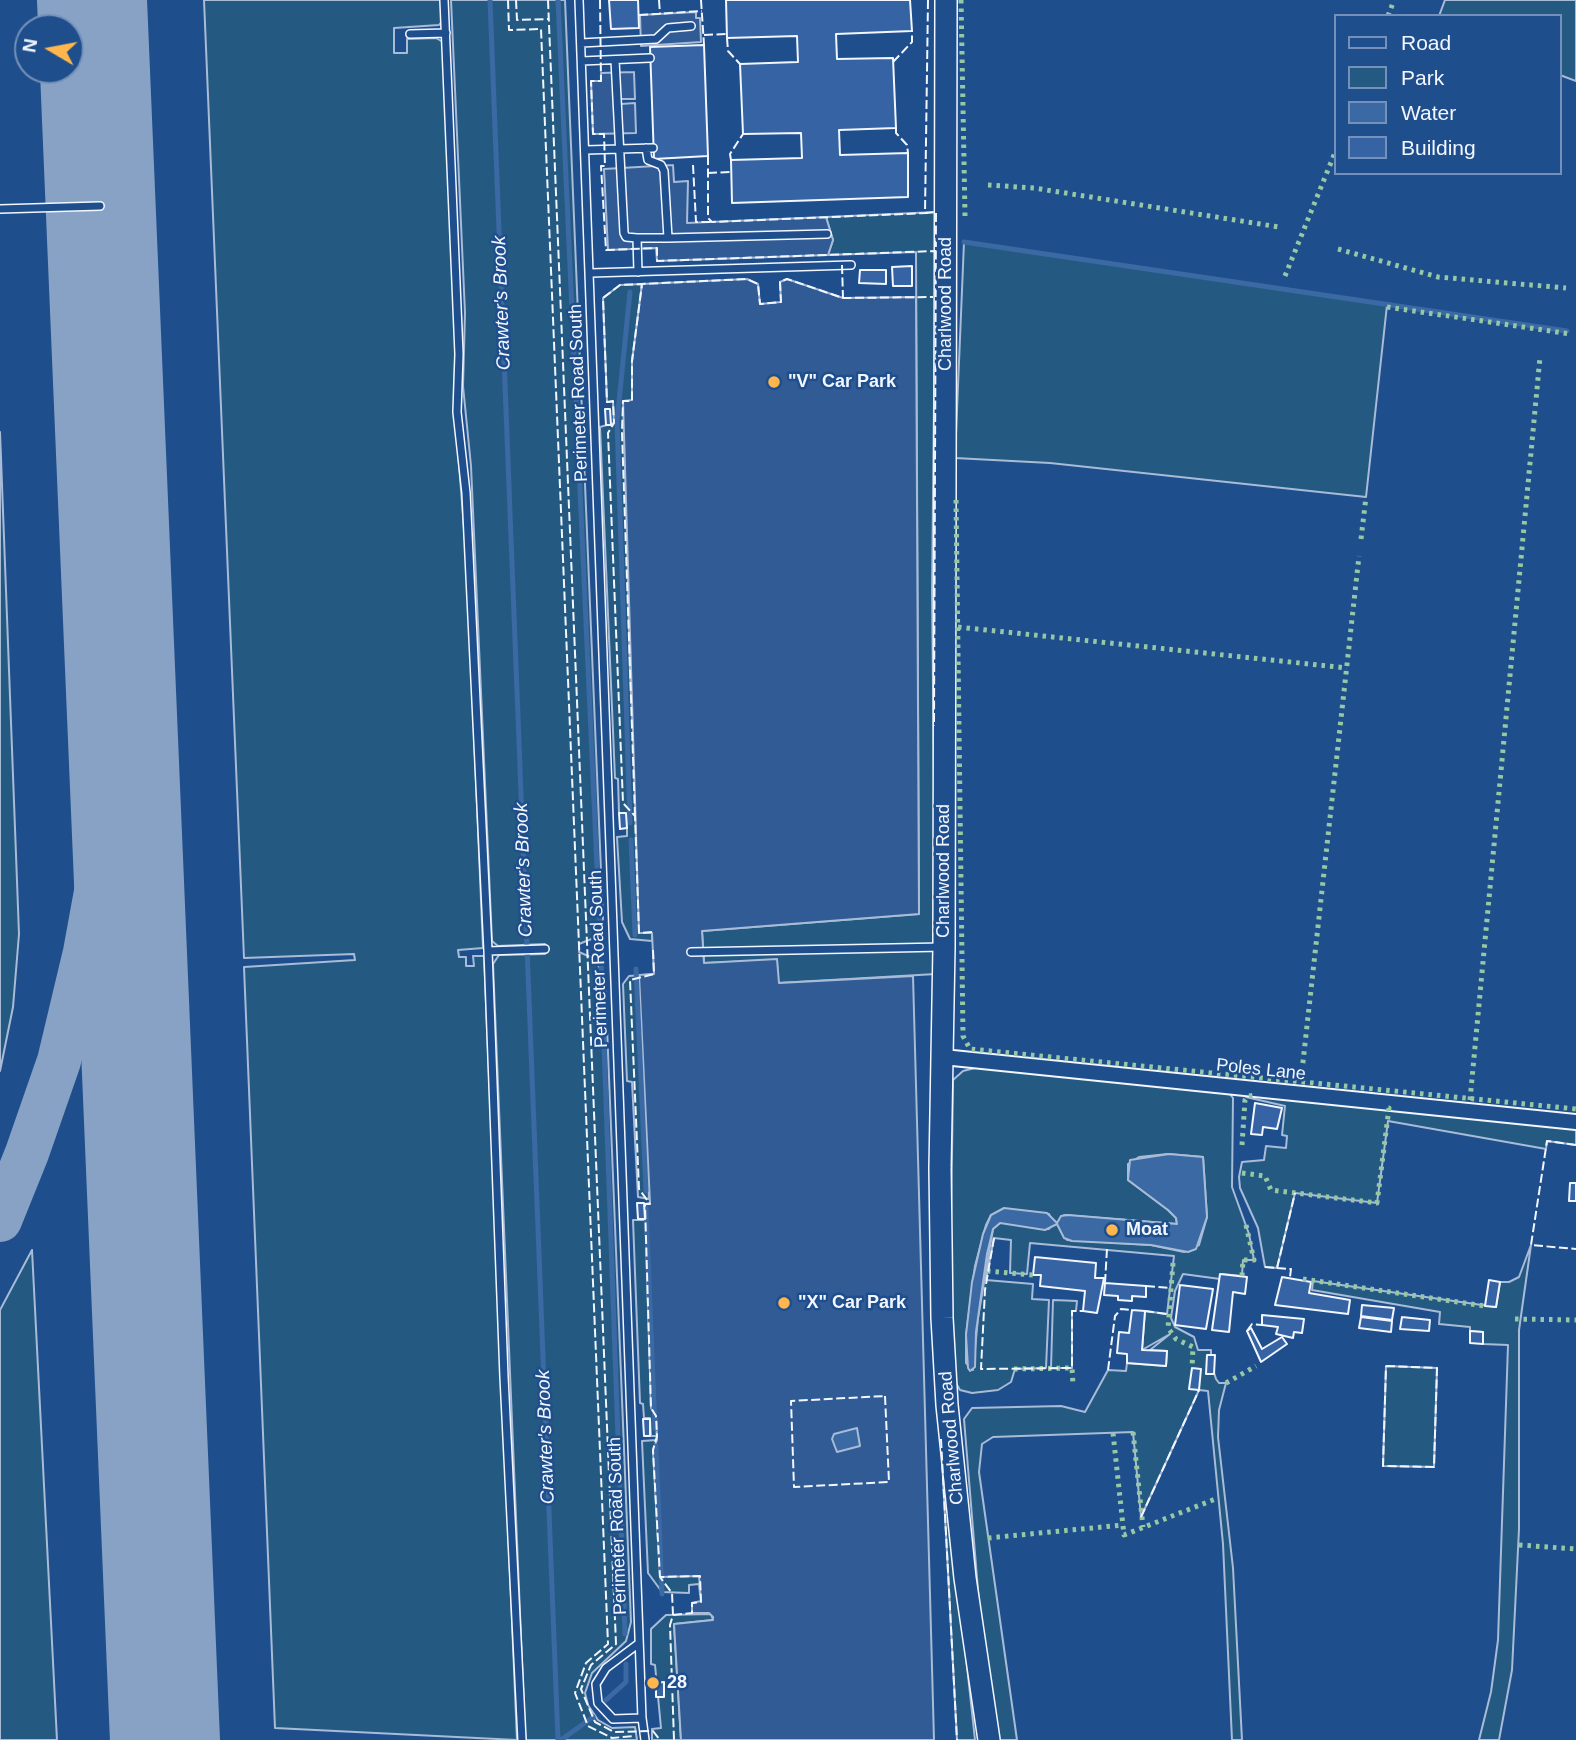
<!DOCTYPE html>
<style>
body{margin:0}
#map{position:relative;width:1576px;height:1740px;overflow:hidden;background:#1f4e8c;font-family:Arial,sans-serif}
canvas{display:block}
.legend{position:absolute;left:1334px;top:14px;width:228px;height:161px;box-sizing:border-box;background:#1f4e8c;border:2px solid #7391ba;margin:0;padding:9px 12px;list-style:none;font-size:21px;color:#f2f6ff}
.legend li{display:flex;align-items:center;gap:14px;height:35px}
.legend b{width:35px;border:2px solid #7391ba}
.north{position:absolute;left:14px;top:14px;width:70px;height:70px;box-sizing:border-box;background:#1f4e8c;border:2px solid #7391ba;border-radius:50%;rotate:280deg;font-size:19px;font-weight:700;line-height:28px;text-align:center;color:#f2f6ff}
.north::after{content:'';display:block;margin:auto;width:24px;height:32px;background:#ffb74d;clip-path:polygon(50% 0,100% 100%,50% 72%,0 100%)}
</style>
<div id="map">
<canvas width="1576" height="1740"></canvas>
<ul class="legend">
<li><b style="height:9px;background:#1f4e8c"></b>Road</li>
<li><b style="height:19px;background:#245a82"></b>Park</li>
<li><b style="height:19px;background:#3b69a3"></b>Water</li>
<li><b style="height:19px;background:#3563a3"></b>Building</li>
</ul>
<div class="north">N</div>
</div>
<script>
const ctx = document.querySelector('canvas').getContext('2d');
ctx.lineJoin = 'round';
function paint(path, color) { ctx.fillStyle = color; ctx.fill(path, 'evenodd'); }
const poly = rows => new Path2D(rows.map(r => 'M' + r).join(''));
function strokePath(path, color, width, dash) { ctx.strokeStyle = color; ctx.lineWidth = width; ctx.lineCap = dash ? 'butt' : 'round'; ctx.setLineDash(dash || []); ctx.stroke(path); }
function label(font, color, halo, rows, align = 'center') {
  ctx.font = font + ' Arial,sans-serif'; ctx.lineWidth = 5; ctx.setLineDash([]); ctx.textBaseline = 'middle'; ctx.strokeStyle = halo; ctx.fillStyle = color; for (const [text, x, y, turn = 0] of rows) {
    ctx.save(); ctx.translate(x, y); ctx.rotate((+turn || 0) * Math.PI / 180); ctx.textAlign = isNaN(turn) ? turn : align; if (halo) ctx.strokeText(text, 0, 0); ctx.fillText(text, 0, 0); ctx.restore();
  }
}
const green = poly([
 [204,0,442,0,442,21,439,25,394,28,394,53,407,53,407,39,436,38,443,42,456,331,454,400,467,567,483,948,458,950,459,957,466,957,466,966,474,966,473,956,484,956,517,1740,275,1728,244,967,355,960,354,954,244,958,204,0],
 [451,0,565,0,603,919,594,938,579,944,579,952,595,959,605,978,631,1622,626,1641,592,1673,585,1693,588,1705,598,1720,612,1728,635,1727,637,1740,526,1740,525,1733,493,964,499,955,545,954,545,944,498,946,492,941,471,466,463,386,465,313,451,0],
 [1445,0,1576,0,1576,81,1560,75,1560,16,1439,16,1445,0],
 [936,212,932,592,936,974,778,983,777,960,704,963,702,931,919,914,916,252,828,255,833,240,826,217,936,212],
 [964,242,1387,305,1366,497,1050,463,955,458,964,242],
 [642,284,636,360,632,361,632,401,624,401,630,674,644,933,652,932,652,941,630,939,622,922,617,837,627,836,627,828,619,813,618,779,615,778,600,427,614,423,613,402,607,402,603,298,620,285,642,284],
 [0,432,19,934,13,1007,0,1071,0,432],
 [680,972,640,989,649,1199,638,1197,632,1082,627,1081,623,984,629,976,680,972],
 [983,1066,1229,1093,1233,1098,1232,1187,1249,1234,1254,1260,1243,1260,1242,1276,1221,1274,1220,1279,1183,1274,1175,1291,1171,1318,1175,1327,1194,1337,1198,1350,1211,1350,1211,1363,1216,1379,1219,1383,1226,1383,1219,1410,1218,1437,1233,1568,1242,1740,1232,1740,1223,1544,1208,1391,1199,1390,1141,1517,1133,1432,993,1437,982,1444,979,1472,1017,1740,998,1740,979,1602,964,1419,972,1408,1061,1406,1085,1412,1108,1370,1126,1371,1127,1363,1166,1366,1167,1351,1150,1350,1170,1334,1142,1350,1145,1311,1167,1314,1174,1256,1030,1243,1027,1274,1010,1273,1011,1240,994,1238,986,1280,1033,1284,1032,1299,1049,1300,1046,1368,1015,1369,1011,1382,998,1390,972,1393,960,1390,956,1383,950,1301,953,1080,963,1071,983,1066],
 [1168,1154,1203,1157,1207,1217,1199,1245,1184,1252,1151,1245,1067,1240,1057,1224,1064,1215,1177,1224,1176,1218,1168,1210,1128,1180,1128,1164,1139,1157,1168,1154],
 [1049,1214,1053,1223,1049,1229,1007,1223,1000,1223,993,1229,978,1318,973,1370,966,1363,966,1335,975,1266,986,1225,991,1215,1049,1214],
 [1251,1095,1576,1128,1576,1145,1547,1141,1546,1149,1388,1121,1377,1203,1295,1193,1277,1268,1265,1267,1258,1228,1240,1188,1239,1177,1242,1162,1264,1160,1266,1146,1286,1148,1287,1136,1282,1135,1285,1106,1246,1097,1251,1095],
 [645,1204,657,1436,651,1436,650,1418,644,1418,643,1404,640,1403,633,1220,645,1220,645,1204],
 [1531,1245,1519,1330,1519,1529,1512,1670,1499,1740,1479,1740,1491,1692,1498,1640,1508,1345,1483,1344,1483,1332,1470,1331,1470,1327,1439,1324,1440,1312,1312,1290,1313,1281,1496,1307,1500,1282,1509,1282,1519,1277,1531,1245],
 [32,1250,57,1740,0,1740,0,1310,32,1250],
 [1053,1300,1077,1301,1076,1311,1072,1311,1072,1368,1051,1368,1053,1300],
 [1386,1366,1437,1368,1434,1467,1383,1466,1386,1366],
 [657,1440,712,1569,700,1594,699,1584,689,1585,689,1593,662,1592,648,1573,642,1441,657,1440],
 [942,1460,957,1574,975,1740,957,1740,942,1460],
 [711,1614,713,1620,674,1624,681,1740,652,1740,652,1729,661,1728,655,1665,651,1664,651,1629,666,1615,711,1614]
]);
paint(green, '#245a82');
strokePath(green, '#a8bbd7', 2);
const parking = poly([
 [696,12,696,18,700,18,701,42,641,46,640,15,696,12],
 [634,72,635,99,621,99,621,104,635,103,636,133,593,134,591,81,601,81,601,73,634,72],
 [673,165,674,182,688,181,687,223,826,217,833,240,828,255,657,261,656,248,608,250,604,169,673,165],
 [747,279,758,284,760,304,781,302,780,282,787,279,843,298,916,297,919,914,702,931,704,963,777,959,779,983,913,976,934,1740,681,1740,674,1624,713,1620,713,1617,709,1613,692,1613,692,1603,701,1601,699,1576,660,1577,653,1450,657,1440,656,1416,651,1408,645,1204,650,1203,639,975,654,974,652,933,639,933,623,401,632,400,632,361,642,284,747,279]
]);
paint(parking, '#305b95');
strokePath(parking, '#a8bbd7', 2);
const water = poly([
 [1169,1154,1203,1157,1207,1217,1196,1249,1188,1252,1151,1245,1072,1241,1064,1238,1057,1224,1045,1230,1000,1223,993,1229,987,1254,976,1332,975,1367,970,1371,968,1368,966,1335,972,1282,983,1234,991,1215,1004,1208,1047,1213,1057,1223,1061,1216,1068,1215,1177,1224,1176,1218,1168,1210,1128,1180,1130,1160,1169,1154],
 [857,1428,860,1446,837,1452,832,1439,834,1434,857,1428]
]);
paint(water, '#3b69a3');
strokePath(water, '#a8bbd7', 2);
strokePath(poly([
 [490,0,558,1740],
 [558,0,600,934],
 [964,242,1567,331],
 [630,292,617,421,630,823],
 [631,840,635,935],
 [601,961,625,1634],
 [636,969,646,1191],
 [646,1208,655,1429],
 [656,1446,662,1594],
 [606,1700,626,1682,626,1664],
 [561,1740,593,1717]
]), '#3b69a3', 5);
strokePath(poly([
 [0,1220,27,1153,59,1061,85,952,108,826,117,733,119,587],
 [139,1740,151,1624,154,1478]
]), '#88a2c6', 44);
strokePath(poly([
 [92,0,165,1740]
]), '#88a2c6', 110);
const building = poly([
 [609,0,638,0,639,28,611,29,609,0],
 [726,0,910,0,912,31,836,34,837,59,893,58,896,128,839,130,840,155,908,153,908,197,732,203,731,160,802,158,801,133,743,134,740,64,798,62,797,36,727,38,726,0],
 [704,45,708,156,654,159,650,47,704,45],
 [912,266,912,286,893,286,892,267,912,266],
 [860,270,886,270,886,284,859,283,860,270],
 [605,409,610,409,611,425,606,425,605,409],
 [619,813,626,813,627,828,620,829,619,813],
 [1255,1103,1282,1108,1277,1129,1263,1127,1262,1135,1251,1134,1255,1103],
 [1570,1183,1576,1183,1576,1201,1569,1201,1570,1183],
 [637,1203,644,1203,645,1219,638,1219,637,1203],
 [1035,1257,1096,1263,1095,1278,1104,1278,1097,1313,1083,1311,1085,1291,1040,1286,1041,1275,1033,1275,1035,1257],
 [1220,1274,1247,1277,1245,1294,1233,1292,1229,1332,1212,1330,1220,1274],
 [1282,1277,1311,1282,1309,1293,1350,1300,1348,1314,1275,1305,1282,1277],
 [1489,1280,1500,1282,1496,1307,1485,1306,1489,1280],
 [1105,1283,1146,1286,1146,1297,1132,1296,1132,1301,1118,1300,1118,1296,1104,1295,1105,1283],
 [1180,1285,1213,1289,1206,1329,1175,1325,1180,1285],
 [1362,1305,1394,1308,1392,1320,1361,1316,1362,1305],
 [1132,1310,1145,1311,1142,1350,1167,1351,1166,1366,1127,1363,1127,1354,1117,1353,1119,1332,1129,1333,1132,1310],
 [1262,1315,1304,1319,1302,1333,1294,1332,1293,1338,1276,1334,1278,1327,1262,1325,1262,1315],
 [1361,1317,1392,1321,1391,1332,1359,1328,1361,1317],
 [1402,1317,1430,1320,1429,1331,1400,1329,1402,1317],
 [1251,1328,1262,1349,1282,1337,1287,1344,1261,1362,1247,1331,1251,1328],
 [1470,1331,1483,1332,1483,1344,1470,1343,1470,1331],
 [1207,1355,1215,1355,1214,1374,1206,1374,1207,1355],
 [1192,1368,1201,1369,1199,1390,1189,1389,1192,1368],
 [643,1419,650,1419,650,1436,644,1436,643,1419],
 [664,1682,664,1697,656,1697,656,1683,664,1682]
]);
paint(building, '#3563a3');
strokePath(building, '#f2f6ff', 2);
const lane = poly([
 [444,0,459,354,457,412,466,493,488,951,504,1377,522,1740],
 [579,0,642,1718,613,1719,598,1703,596,1684,606,1668,638,1644],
 [410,34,446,33],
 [581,43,656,39,668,28,691,26],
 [615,60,624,233,626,237,637,238,638,272],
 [582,61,650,58],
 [586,150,653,148],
 [0,209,100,206],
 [637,238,668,238,664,171,661,165,648,160,646,148],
 [668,238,827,234],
 [591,273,851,265],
 [488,951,545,949],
 [691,952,943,947],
 [642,1718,645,1740]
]);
const street = poly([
 [943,1057,1576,1122]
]);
const secondary = poly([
 [946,0,944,947,940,1168,942,1318,947,1405,965,1578,989,1740]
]);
strokePath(lane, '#f2f6ff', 10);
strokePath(street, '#f2f6ff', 18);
strokePath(secondary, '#f2f6ff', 24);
strokePath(lane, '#1f4e8c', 7);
strokePath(street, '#1f4e8c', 14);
strokePath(secondary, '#1f4e8c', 21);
strokePath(poly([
 [961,0,965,216],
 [1388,16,1394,0],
 [988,185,1034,188,1279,227],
 [1338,249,1438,277,1566,288],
 [1285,276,1336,150],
 [1387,307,1571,334],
 [956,500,963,1036,970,1049,1576,1109],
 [1361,539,1366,497],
 [958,627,1347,668],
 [1301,1080,1359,556],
 [1470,1100,1540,357],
 [1242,1145,1245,1100,1248,1096,1257,1095],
 [1242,1173,1265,1176,1271,1190,1377,1203,1389,1108,1385,1108],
 [1173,1263,1168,1328,1176,1339,1193,1347,1192,1368],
 [987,1271,1033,1275],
 [1242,1276,1243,1260,1254,1260,1246,1225],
 [1303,1279,1485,1306],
 [1515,1319,1576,1320],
 [1014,1369,1072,1368,1073,1385],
 [1226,1383,1256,1366],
 [1133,1432,1143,1527],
 [1113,1433,1124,1535,1218,1498],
 [988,1538,1123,1525],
 [1519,1545,1576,1549]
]), '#97c8a6', 5, [3.5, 5]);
strokePath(poly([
 [508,0,509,30,541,29,608,1644,586,1663,575,1693,588,1726,612,1738,635,1736],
 [516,0,517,20,549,19],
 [548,0,616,1644,591,1665,581,1689,595,1722,614,1732,653,1731,660,1740],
 [600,0,601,81,591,81,593,134,604,134,605,166,601,166,606,250,657,248,657,261,936,251],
 [659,0,660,14],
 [701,0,704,45],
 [928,0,925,213,936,212,934,726],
 [639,15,702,11],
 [704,35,727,34],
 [727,38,728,51,740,64],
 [893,62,912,42,912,31],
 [896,128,896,133,907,145,908,153],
 [708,156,708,218,712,222,928,213],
 [731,160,730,154,743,134],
 [693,165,696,222,712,222],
 [708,173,731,172],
 [842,265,843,298],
 [635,816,622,432,623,401,632,401,632,361,642,284],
 [652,932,639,933,635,816,623,803,608,433,614,423,613,401,607,402,603,298,620,285,747,279,758,284,760,304,781,302,780,282,787,279,843,298,933,297],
 [653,950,654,974,630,980,639,1189,650,1204,645,1204,651,1408,656,1416,657,1436,653,1450,660,1577],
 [1576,1145,1547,1141,1531,1245,1576,1249],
 [994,1238,985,1290,981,1369,1072,1368,1072,1311,1083,1311],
 [1265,1267,1277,1268,1295,1193],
 [1277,1268,1291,1269,1290,1277],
 [1105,1283,1107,1249],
 [1146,1286,1169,1288],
 [1145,1311,1167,1314],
 [1247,1331,1252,1324,1262,1325],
 [1386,1366,1437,1368,1434,1467,1383,1466,1386,1366],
 [1108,1370,1115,1316,1121,1309,1132,1310],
 [885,1396,889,1482,794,1487,791,1401,885,1396],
 [941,1439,957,1740],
 [1141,1517,1199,1390],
 [673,1615,692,1613,692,1603,701,1602,700,1576,660,1577,672,1593,673,1615,670,1625,674,1740]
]), '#f2f6ff', 2, [9, 3.5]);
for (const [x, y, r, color] of [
 [774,382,7,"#ffb74d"],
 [1112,1230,7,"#ffb74d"],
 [784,1303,7,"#ffb74d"],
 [653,1683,7,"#ffb74d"]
]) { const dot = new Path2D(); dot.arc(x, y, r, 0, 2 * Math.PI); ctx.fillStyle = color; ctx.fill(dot); strokePath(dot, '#1f4e8c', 2.5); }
label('18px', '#f2f6ff', '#1f4e8c', [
 ["Charlwood Road",946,304,-90],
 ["Perimeter Road South",579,393,-92],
 ["Charlwood Road",944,871,-90],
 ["Perimeter Road South",599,959,-92],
 ["Poles Lane",1261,1070,6],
 ["Charlwood Road",952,1438,-95],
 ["Perimeter Road South",618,1526,-92]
]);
label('bold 18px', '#f2f6ff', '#1f4e8c', [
 ["\"V\" Car Park",788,382],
 ["Moat",1126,1230],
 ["\"X\" Car Park",798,1303],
 ["28",667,1683]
], 'left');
label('italic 19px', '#f2f6ff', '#1f4e8c', [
 ["Crawter's Brook",502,303,-92],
 ["Crawter's Brook",524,870,-92],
 ["Crawter's Brook",546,1437,-92]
]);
</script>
